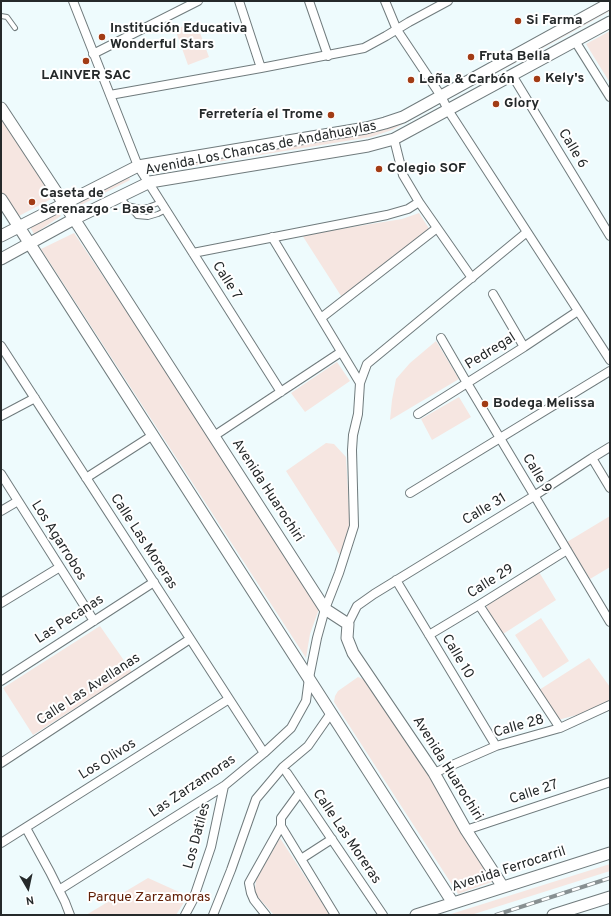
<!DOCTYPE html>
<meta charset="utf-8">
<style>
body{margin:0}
#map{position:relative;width:611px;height:916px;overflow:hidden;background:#eefbfd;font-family:Overpass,sans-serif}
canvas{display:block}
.frame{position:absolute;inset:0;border:2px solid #25292a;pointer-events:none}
.north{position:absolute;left:8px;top:868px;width:40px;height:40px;-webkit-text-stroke:3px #fff;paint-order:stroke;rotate:171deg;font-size:11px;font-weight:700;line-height:16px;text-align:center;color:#25292a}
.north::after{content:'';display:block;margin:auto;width:14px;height:18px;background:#25292a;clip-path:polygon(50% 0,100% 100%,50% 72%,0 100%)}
</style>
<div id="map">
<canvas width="611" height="916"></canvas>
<div class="frame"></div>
<div class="north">N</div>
</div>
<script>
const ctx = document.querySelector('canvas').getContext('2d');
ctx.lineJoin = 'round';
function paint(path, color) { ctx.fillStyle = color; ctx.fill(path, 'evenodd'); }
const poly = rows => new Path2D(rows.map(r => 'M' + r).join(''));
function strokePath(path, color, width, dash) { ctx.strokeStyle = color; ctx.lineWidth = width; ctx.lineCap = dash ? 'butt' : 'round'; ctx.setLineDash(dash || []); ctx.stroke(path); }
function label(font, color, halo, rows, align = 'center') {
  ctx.font = font + ' Overpass,sans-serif'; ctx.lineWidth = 4; ctx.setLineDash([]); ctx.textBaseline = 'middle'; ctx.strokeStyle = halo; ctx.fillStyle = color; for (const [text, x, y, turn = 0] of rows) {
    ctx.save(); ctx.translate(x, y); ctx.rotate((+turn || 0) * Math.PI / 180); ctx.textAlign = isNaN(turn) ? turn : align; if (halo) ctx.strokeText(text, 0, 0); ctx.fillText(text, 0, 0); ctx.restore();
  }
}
paint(poly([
 [610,7,610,11,565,36,456,95,454,92],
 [196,22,209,57,188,65,175,29],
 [610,31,610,83,586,44],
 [431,104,433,108,392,130,371,137,156,172,155,167,380,129],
 [1,117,53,198,17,217,1,192],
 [129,177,130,180,81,205,79,203],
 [59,213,61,216,34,234,30,227],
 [419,213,430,230,343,299,302,235,402,219],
 [74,233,147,342,319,609,310,634,306,658,41,249],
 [436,341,459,379,390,420,392,400,396,379,410,363],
 [337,362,350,381,305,412,291,393],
 [459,397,471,417,432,440,421,419],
 [326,443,334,444,346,457,350,526,341,557,286,471],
 [610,516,610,567,590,579,567,542],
 [539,572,556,600,503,634,487,608,487,604],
 [541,618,569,661,543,678,515,635],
 [100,626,132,672,33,735,3,688],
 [589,658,610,687,610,701,584,713,558,720,539,690],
 [358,677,363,679,374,693,424,766,492,878,492,882,458,894,334,702,335,696,338,691],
 [280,838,330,915,274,915,257,896,255,891,256,879],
 [610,864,610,871,471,915,448,915],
 [148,878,188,896,176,915,86,915]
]), '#f6e6e1');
const lane = poly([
 [1,16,7,17,15,28],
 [121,197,137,216,148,217,158,214,166,210],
 [127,205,140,208,148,207,161,202]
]);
const street = poly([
 [73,1,138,166,281,392],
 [239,1,261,68],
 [309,1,328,56],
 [385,1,397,30,441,96,448,110,610,360],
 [575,41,610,97],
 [93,54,198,1],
 [512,75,610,236],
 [110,95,261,68,364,48,386,36,409,22,448,1],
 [394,139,403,175,419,202,472,278],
 [272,237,360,383],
 [193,253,387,215,408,209,419,202],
 [493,294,524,347],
 [321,318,437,228],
 [441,338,467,383,610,622],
 [1,346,264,753],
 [418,414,524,347,578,311],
 [1,416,35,398],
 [214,436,341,352],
 [592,458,610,488],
 [1,474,94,621],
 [86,478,153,435],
 [410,493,610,371],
 [1,511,18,501],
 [396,580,496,746],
 [1,603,60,567],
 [479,605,560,728],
 [348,624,357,606,374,594,534,496,592,458,610,447],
 [429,635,479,605,567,550],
 [1,681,154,582],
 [1,763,190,639],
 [287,773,383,915],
 [434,773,496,746,560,728,610,705],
 [281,826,281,818,300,792],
 [26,828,50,872,65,902,70,915],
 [466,830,610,782],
 [1,843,229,699],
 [301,859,332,839],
 [59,890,224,786,264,753,291,728,306,701,309,678,317,638,325,609,339,573,354,526,352,450,353,435,358,414,360,383,367,364,527,232],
 [185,915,193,900,211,847,224,786],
 [213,915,231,870,256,799,283,767,308,746,331,713],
 [266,915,254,900,251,893,249,883,281,826,335,915]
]);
const secondary = poly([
 [1,108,78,225,325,609,348,624,347,638,353,653,434,773,466,830,503,887],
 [1,199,453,903],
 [1,236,138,166,366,128,385,123,403,117,610,3],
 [1,259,74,219,150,182,368,146,394,139,610,22],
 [416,915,610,853],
 [553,915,610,897]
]);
strokePath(lane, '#707b7d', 6);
strokePath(street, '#707b7d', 10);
strokePath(secondary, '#707b7d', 13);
strokePath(lane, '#fff', 4);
strokePath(street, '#fff', 8);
strokePath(secondary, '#fff', 11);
const rail = poly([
 [496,915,610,878]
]);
strokePath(rail, '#889092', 4);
strokePath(rail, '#fff', 2.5, [8]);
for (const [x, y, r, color] of [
 [518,21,4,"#a23c15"],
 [102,37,4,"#a23c15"],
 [471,57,4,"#a23c15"],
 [86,61,4,"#a23c15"],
 [537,79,4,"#a23c15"],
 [411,80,4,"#a23c15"],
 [496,104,4,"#a23c15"],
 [331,115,4,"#a23c15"],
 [379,169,4,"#a23c15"],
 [32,202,4,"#a23c15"],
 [485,404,4,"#a23c15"]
]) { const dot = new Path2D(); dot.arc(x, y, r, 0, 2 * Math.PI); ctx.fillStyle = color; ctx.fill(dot); strokePath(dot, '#fff', 1.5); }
label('bold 14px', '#25292a', '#fff', [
 ["Si Farma",526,21],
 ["Institución Educativa",110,29],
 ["Wonderful Stars",110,45],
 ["Fruta Bella",479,57],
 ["LAINVER SAC",86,76,"center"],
 ["Kely's",545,79],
 ["Leña & Carbón",419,80],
 ["Glory",504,104],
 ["Ferretería el Trome",323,115,"right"],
 ["Colegio SOF",387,169],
 ["Caseta de",40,194],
 ["Serenazgo - Base",40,210],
 ["Bodega Melissa",493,404]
], 'left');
label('14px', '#25292a', '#fff', [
 ["Avenida Los Chancas de Andahuaylas",261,149,-11],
 ["Calle 6",572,149,59],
 ["Calle 7",226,281,58],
 ["Pedregal",491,352,-32],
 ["Calle 9",536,474,59],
 ["Avenida Huarochiri",267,491,57],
 ["Calle 31",485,510,-31],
 ["Los Agarrobos",58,541,58],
 ["Calle Las Moreras",143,542,57],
 ["Calle 29",491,582,-32],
 ["Las Pecanas",70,620,-33],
 ["Calle 10",457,657,59],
 ["Calle Las Avellanas",89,690,-33],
 ["Calle 28",519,727,-16],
 ["Los Olivos",108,760,-32],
 ["Avenida Huarochiri",447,769,58],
 ["Las Zarzamoras",193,787,-34],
 ["Calle 27",534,793,-18],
 ["Los Datiles",198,836,-75],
 ["Calle Las Moreras",346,837,56],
 ["Avenida Ferrocarril",509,870,-18]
]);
label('14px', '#632108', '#fff', [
 ["Parque Zarzamoras",149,898]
]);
</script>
